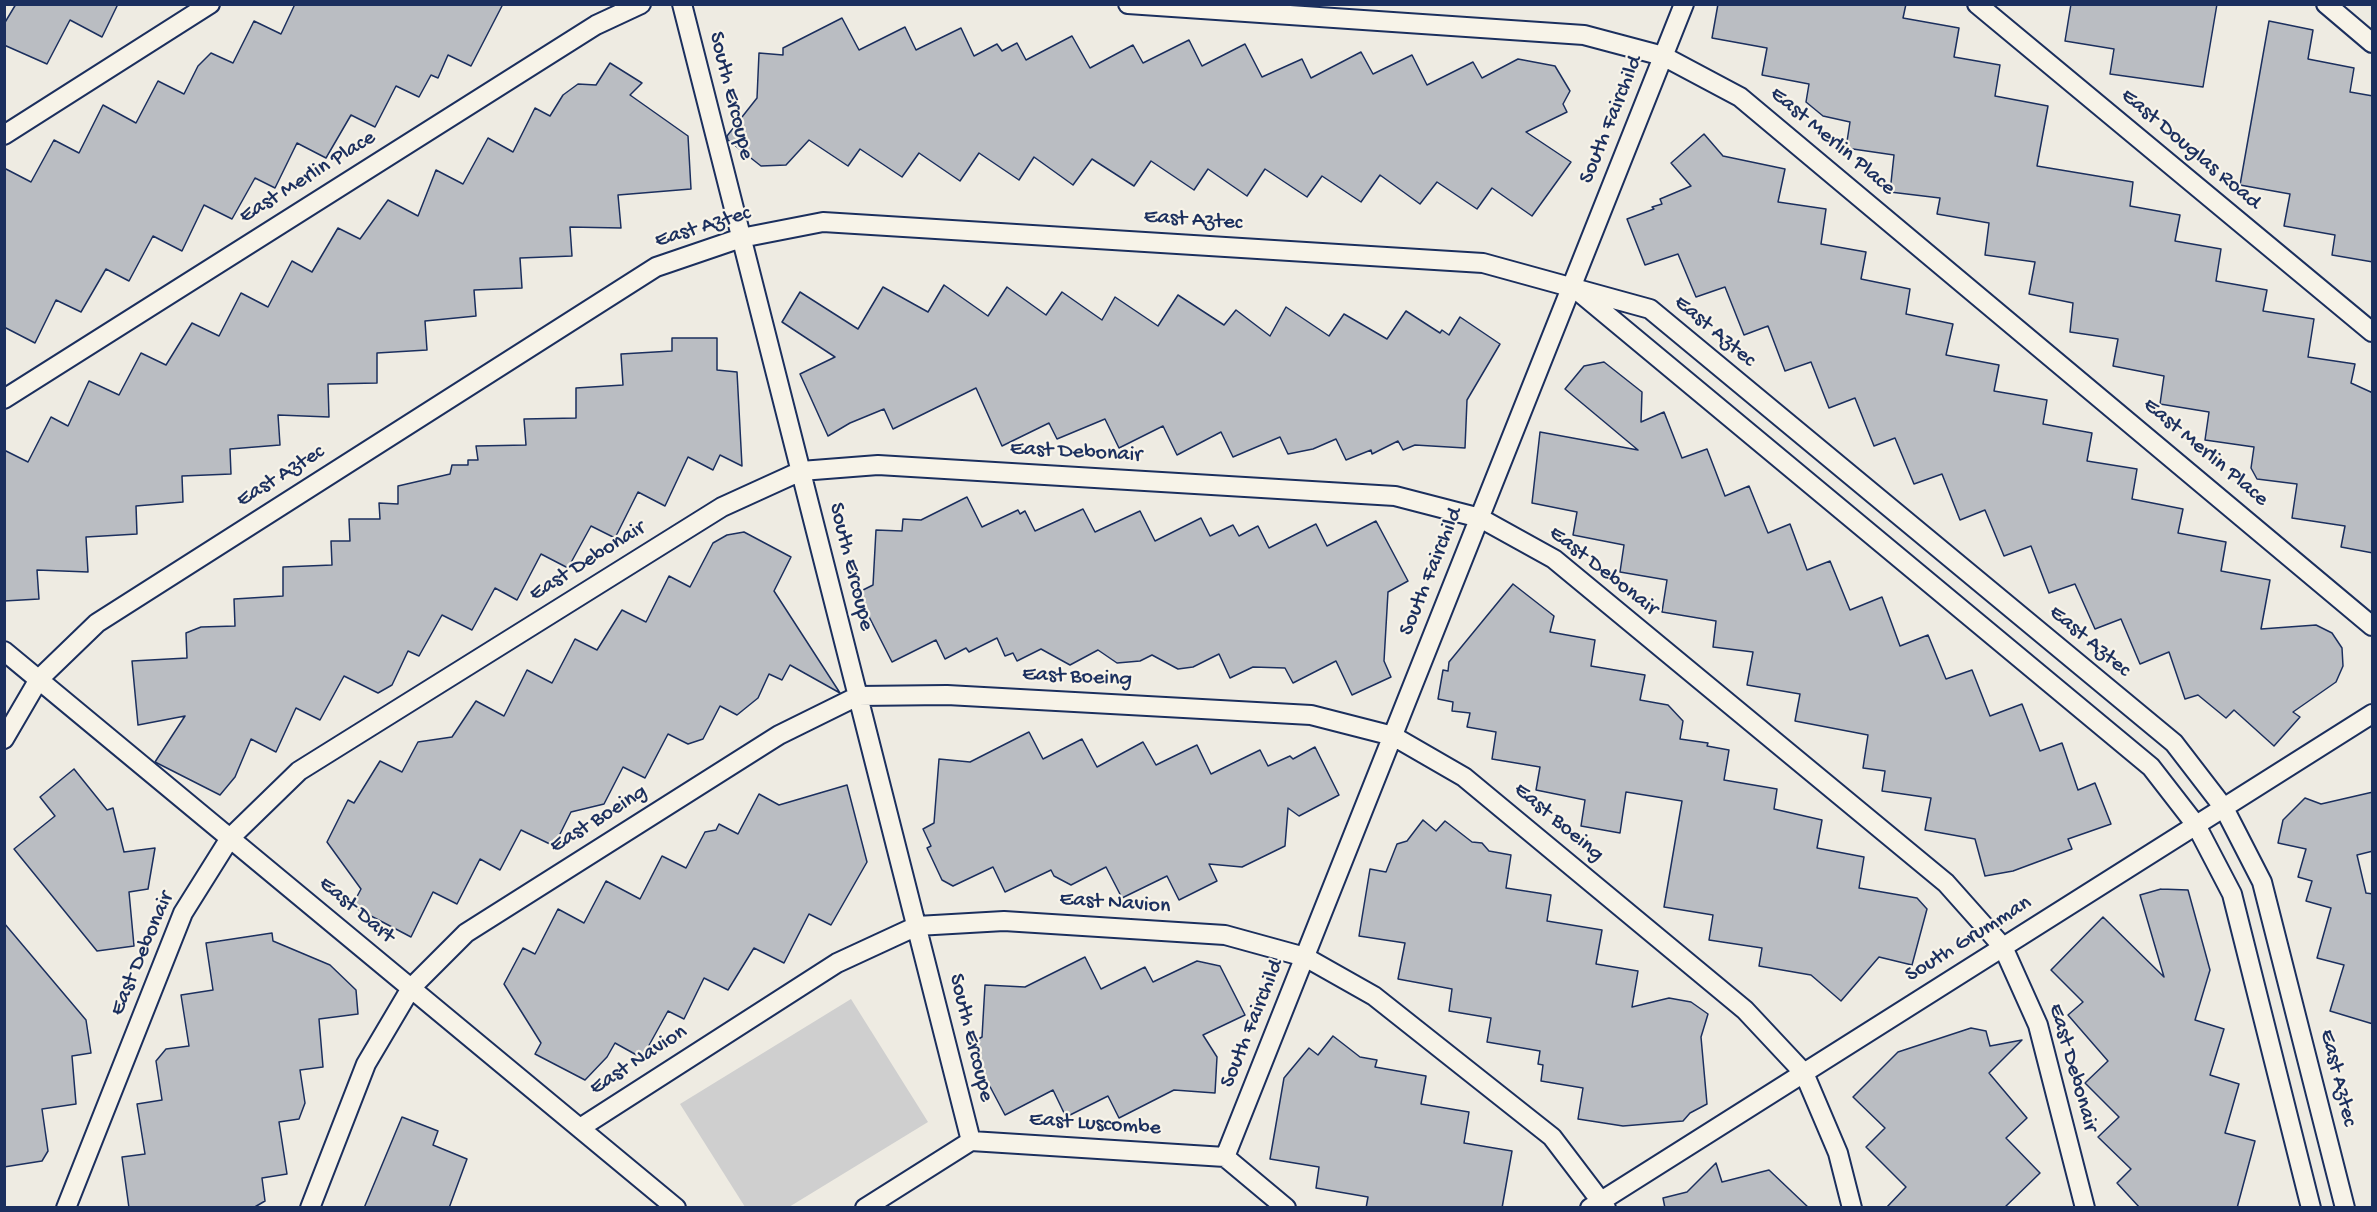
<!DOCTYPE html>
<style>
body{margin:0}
#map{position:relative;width:2377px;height:1212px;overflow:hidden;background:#eeebe2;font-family:"Gochi Hand",sans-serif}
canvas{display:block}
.frame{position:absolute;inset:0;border:6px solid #1b2f5e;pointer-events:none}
</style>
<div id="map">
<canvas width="2377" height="1212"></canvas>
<div class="frame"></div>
</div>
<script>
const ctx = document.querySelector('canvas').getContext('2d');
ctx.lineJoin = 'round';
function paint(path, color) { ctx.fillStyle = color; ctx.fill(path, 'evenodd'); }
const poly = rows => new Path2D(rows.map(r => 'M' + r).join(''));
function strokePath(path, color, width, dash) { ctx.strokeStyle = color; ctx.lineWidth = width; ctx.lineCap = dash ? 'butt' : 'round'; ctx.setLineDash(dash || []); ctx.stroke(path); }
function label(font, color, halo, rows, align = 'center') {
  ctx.font = font + ' "Gochi Hand",sans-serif'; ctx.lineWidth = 4.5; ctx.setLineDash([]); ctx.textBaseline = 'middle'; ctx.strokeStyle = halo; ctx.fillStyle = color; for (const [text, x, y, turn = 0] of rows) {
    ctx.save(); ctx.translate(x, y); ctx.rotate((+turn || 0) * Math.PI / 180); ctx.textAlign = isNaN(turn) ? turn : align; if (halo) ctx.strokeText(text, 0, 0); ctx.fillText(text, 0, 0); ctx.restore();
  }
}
paint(poly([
 [851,999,928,1122,789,1207,745,1207,680,1104]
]), '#cfcfcf');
const building = poly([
 [16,4,118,4,102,37,70,20,47,64,4,45,4,24,16,4],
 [295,4,503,4,471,66,448,55,438,78,431,75,419,97,396,86,375,127,351,115,326,158,297,143,275,188,255,178,232,219,204,205,182,251,153,236,129,281,106,269,81,312,56,300,35,343,4,327,4,168,31,182,54,140,79,153,103,105,136,123,158,81,184,94,198,66,211,53,233,63,254,21,281,34,295,4],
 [1718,4,1906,4,1903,18,1959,28,1954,57,2000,65,1995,96,2048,106,2037,166,2133,182,2130,206,2180,215,2175,241,2221,249,2216,281,2267,290,2263,311,2314,319,2308,357,2355,364,2351,383,2373,393,2373,553,2341,547,2345,526,2292,518,2297,484,2257,479,2251,468,2254,447,2205,440,2209,412,2160,404,2164,376,2113,366,2118,339,2070,332,2073,303,2029,294,2035,262,1985,255,1989,223,1937,214,1940,198,1890,192,1894,155,1846,148,1850,122,1823,116,1806,102,1809,84,1762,75,1767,48,1712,38,1718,4],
 [2071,4,2217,4,2203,87,2110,74,2114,49,2065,41,2071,4],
 [842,18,859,50,905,27,916,50,961,28,974,56,997,44,1002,51,1017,43,1026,60,1072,36,1090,68,1133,45,1143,63,1189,40,1202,66,1245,44,1262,77,1302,59,1311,78,1361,52,1373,74,1412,55,1427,85,1473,62,1482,78,1518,59,1555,66,1570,91,1563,104,1567,112,1526,132,1571,162,1532,216,1492,188,1477,209,1437,182,1420,204,1380,175,1361,202,1322,176,1307,197,1265,169,1247,196,1208,169,1194,190,1151,161,1134,186,1092,159,1073,185,1034,157,1019,180,979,153,960,181,919,153,902,177,860,149,848,166,809,140,786,165,761,166,728,140,727,136,757,98,759,53,783,55,783,48,842,18],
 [2269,21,2313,30,2308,59,2354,68,2350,92,2373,96,2373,262,2332,255,2335,235,2284,226,2290,194,2240,185,2269,21],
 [610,63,642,83,630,95,688,136,691,189,618,195,621,228,570,227,572,256,520,258,522,288,474,290,476,316,425,321,427,350,377,353,377,383,328,384,329,417,278,415,280,445,230,449,231,474,182,476,183,502,136,506,137,534,86,537,88,572,37,570,39,599,4,601,4,450,28,462,51,417,68,426,89,381,119,395,141,353,166,365,192,323,219,336,241,293,268,307,292,261,312,272,338,228,360,239,388,200,418,216,436,170,463,184,488,138,513,152,535,108,550,116,563,95,578,84,596,85,610,63],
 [1704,134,1723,156,1785,169,1778,202,1826,209,1821,244,1866,252,1861,279,1910,289,1906,314,1953,324,1946,355,1999,365,1994,391,2047,400,2043,424,2092,433,2087,461,2137,469,2132,499,2183,509,2178,533,2226,542,2221,571,2270,580,2261,629,2316,625,2332,633,2342,648,2343,666,2336,682,2293,712,2300,717,2274,746,2234,710,2226,718,2198,695,2185,699,2169,652,2140,664,2121,619,2095,629,2075,584,2049,593,2031,546,2004,556,1985,510,1960,520,1942,474,1914,484,1895,438,1874,446,1855,398,1829,408,1811,362,1785,371,1768,326,1744,335,1725,287,1696,297,1678,254,1645,265,1627,219,1654,209,1652,207,1662,204,1660,199,1691,186,1671,163,1704,134],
 [944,285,988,316,1007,287,1046,315,1062,292,1102,320,1115,297,1158,326,1178,295,1224,325,1236,310,1270,336,1286,307,1329,336,1344,314,1387,339,1406,311,1440,333,1442,330,1449,335,1460,317,1500,344,1467,400,1465,448,1415,445,1403,450,1398,441,1372,454,1371,450,1346,460,1336,439,1313,449,1288,454,1280,437,1233,457,1221,432,1177,455,1163,426,1119,448,1105,419,1057,439,1049,423,1002,446,976,388,893,429,884,409,850,423,828,436,800,374,835,357,782,322,800,292,858,329,883,287,928,312,944,285],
 [672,338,717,338,717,370,737,372,742,466,720,455,713,470,688,457,665,506,638,492,615,538,591,526,568,568,541,554,517,600,495,588,472,630,442,615,419,656,408,651,392,685,378,693,344,676,320,720,296,708,276,752,251,739,235,777,220,795,155,762,185,716,138,725,132,661,187,658,186,633,201,627,235,626,234,599,283,596,283,567,332,565,331,541,350,541,349,519,380,519,379,503,398,504,398,486,450,474,452,465,468,465,468,460,478,460,476,446,526,445,524,419,576,418,576,388,623,385,621,354,672,351,672,338],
 [1604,362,1642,392,1641,422,1664,412,1682,458,1707,449,1725,496,1749,486,1768,533,1790,524,1807,570,1830,561,1850,610,1882,597,1900,646,1928,635,1946,679,1972,670,1990,716,2022,704,2040,751,2062,743,2078,790,2095,783,2111,824,2068,839,2072,849,2013,871,1985,876,1975,839,1925,830,1931,798,1882,791,1885,771,1863,768,1868,735,1795,721,1800,694,1747,685,1753,652,1713,647,1716,621,1662,612,1667,580,1620,572,1624,545,1573,535,1577,512,1532,503,1540,432,1638,450,1565,389,1584,366,1604,362],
 [967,497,982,527,1018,510,1020,514,1025,511,1035,531,1083,509,1095,532,1140,511,1155,541,1201,518,1210,536,1233,525,1239,536,1258,526,1269,548,1316,524,1327,546,1376,521,1408,581,1388,592,1384,661,1391,677,1352,695,1336,661,1293,683,1285,668,1253,667,1230,678,1219,654,1193,667,1178,669,1152,655,1140,661,1117,663,1098,650,1070,665,1041,649,1017,661,1013,653,1005,656,997,638,969,652,966,648,945,659,936,640,892,662,857,593,873,585,876,530,902,531,903,519,921,520,967,497],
 [744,532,791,557,774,591,840,693,790,665,782,680,769,674,758,698,737,715,720,706,703,739,688,744,668,734,645,778,623,767,604,804,571,812,554,846,521,830,500,870,480,859,457,904,433,892,411,937,352,906,361,889,327,842,348,800,354,803,380,761,402,772,418,742,452,737,476,701,504,716,527,670,552,683,575,639,597,650,622,610,646,622,669,576,690,587,713,543,727,535,744,532],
 [1513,584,1554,616,1550,632,1595,640,1591,666,1645,675,1640,700,1668,705,1683,721,1680,739,1708,743,1707,746,1729,750,1724,780,1777,789,1774,809,1822,820,1817,848,1864,857,1859,888,1917,898,1927,909,1912,965,1879,957,1841,1001,1811,975,1759,966,1762,948,1709,940,1713,915,1664,907,1682,801,1626,792,1620,833,1581,826,1585,800,1536,790,1540,767,1492,759,1496,732,1467,727,1470,713,1452,711,1453,702,1438,699,1443,670,1448,671,1449,662,1513,584],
 [1029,732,1043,759,1082,739,1097,767,1143,742,1156,765,1197,745,1211,774,1260,750,1268,766,1290,756,1293,759,1315,747,1339,795,1299,816,1288,808,1285,846,1242,867,1209,864,1217,881,1179,900,1167,876,1122,898,1106,867,1071,885,1054,876,1051,870,1005,892,993,867,953,886,942,880,927,848,931,846,923,829,934,823,939,759,970,762,1029,732],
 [74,769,107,810,113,808,124,852,155,848,148,889,129,892,134,946,97,951,14,849,55,816,40,797,74,769],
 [847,785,867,862,831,925,809,914,784,963,754,948,728,990,704,978,684,1019,668,1011,642,1058,615,1043,607,1057,585,1080,535,1054,541,1043,504,984,523,948,535,954,558,909,584,923,606,881,640,899,662,856,686,868,705,832,716,830,719,824,738,834,759,794,779,805,847,785],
 [2373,792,2373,851,2357,855,2366,893,2373,894,2373,1024,2330,1011,2344,965,2317,958,2331,908,2306,901,2312,881,2298,877,2306,849,2278,843,2283,820,2305,798,2321,804,2373,792],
 [1423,820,1436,831,1445,821,1472,842,1482,843,1489,851,1511,855,1506,888,1551,895,1547,921,1602,930,1596,964,1638,971,1632,1007,1669,998,1691,1002,1708,1014,1701,1037,1707,1104,1690,1113,1683,1121,1623,1126,1578,1119,1583,1088,1541,1081,1543,1065,1538,1064,1540,1051,1487,1042,1491,1018,1449,1011,1452,989,1398,979,1405,943,1359,936,1370,869,1386,872,1397,844,1407,841,1423,820],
 [2161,889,2188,890,2210,970,2195,1020,2224,1029,2210,1075,2239,1084,2225,1133,2255,1141,2237,1208,2140,1208,2117,1183,2131,1169,2098,1137,2119,1117,2085,1083,2108,1061,2068,1015,2083,1002,2051,970,2103,917,2164,977,2140,895,2161,889],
 [4,923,86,1020,91,1053,72,1056,76,1104,42,1109,48,1151,42,1161,4,1167,4,923],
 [272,933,273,941,330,965,356,990,358,1014,319,1019,323,1067,300,1070,305,1103,299,1119,279,1122,287,1174,262,1178,265,1201,253,1208,129,1208,122,1157,145,1154,137,1104,162,1100,156,1061,166,1049,189,1046,181,995,213,990,206,943,272,933],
 [1085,957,1101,989,1145,967,1153,982,1197,961,1220,966,1245,1015,1203,1035,1217,1057,1215,1093,1174,1090,1119,1118,1108,1096,1066,1117,1053,1090,1005,1115,968,1045,982,1037,985,985,1025,987,1085,957],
 [1971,1028,1986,1031,1990,1046,2022,1040,1989,1073,2027,1118,2006,1138,2040,1173,2004,1208,1886,1208,1906,1187,1866,1147,1885,1128,1853,1097,1898,1052,1971,1028],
 [1333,1036,1360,1057,1377,1060,1375,1067,1426,1076,1421,1104,1469,1112,1464,1143,1512,1151,1502,1208,1366,1208,1368,1197,1316,1188,1319,1167,1270,1159,1284,1078,1309,1048,1318,1055,1333,1036],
 [402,1117,438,1131,433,1145,467,1159,449,1208,364,1208,402,1117],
 [1716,1163,1722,1182,1769,1170,1809,1208,1665,1208,1663,1198,1687,1192,1716,1163]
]);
paint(building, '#babdc2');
strokePath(building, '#1b2f5e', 1.5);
const lane = poly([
 [682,4,971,1141],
 [1128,4,1584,35,1663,56,1740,97,2372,626],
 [1977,4,2372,332],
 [2326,4,2372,43],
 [4,135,210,4],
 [1578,291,2151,767,2196,825,2232,894,2311,1208],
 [4,399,596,25,641,4],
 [4,651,676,1208],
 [4,739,39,679,97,623,656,267,741,238,823,222,1483,263,1650,309,2174,743,2224,808,2262,882,2345,1208],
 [580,1128,837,963,917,926,1004,921,1225,935,1305,957,1374,996,1552,1137,1606,1208],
 [1225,1157,1684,4],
 [66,1208,183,913,230,838,299,771,722,507,801,471,878,465,1395,496,1480,518,1554,559,1946,883,2003,947,2038,1025,2085,1208],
 [310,1208,366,1064,411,988,466,933,779,735,858,696,947,695,1311,715,1393,736,1464,777,1745,1010,1804,1073,1838,1153,1852,1208],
 [865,1208,971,1141,1225,1157,1286,1208],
 [1590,1208,2372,714]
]);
strokePath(lane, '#1b2f5e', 22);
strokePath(lane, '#f7f3e8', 18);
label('22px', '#1b2f5e', '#f7f3e8', [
 ["South Ercoupe",730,96,76],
 ["South Fairchild",1612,120,-68],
 ["East Merlin Place",1832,142,40],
 ["East Douglas Road",2190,150,40],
 ["East Merlin Place",308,178,-32],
 ["East Aztec",1193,221,4],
 ["East Aztec",703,228,-17],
 ["East Aztec",1714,332,40],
 ["East Debonair",1076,453,3],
 ["East Merlin Place",2205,453,40],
 ["East Aztec",281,477,-32],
 ["East Debonair",588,562,-32],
 ["South Ercoupe",850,567,76],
 ["South Fairchild",1432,572,-68],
 ["East Debonair",1603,572,38],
 ["East Aztec",2089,642,40],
 ["East Boeing",1077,678,3],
 ["East Boeing",599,820,-32],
 ["East Boeing",1558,823,40],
 ["East Navion",1115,904,4],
 ["East Dart",356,911,40],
 ["South Grumman",1969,940,-32],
 ["East Debonair",143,954,-67],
 ["South Fairchild",1253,1024,-68],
 ["South Ercoupe",970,1038,76],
 ["East Navion",639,1061,-33],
 ["East Debonair",2072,1068,74],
 ["East Aztec",2337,1078,76],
 ["East Luscombe",1095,1125,4]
]);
</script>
